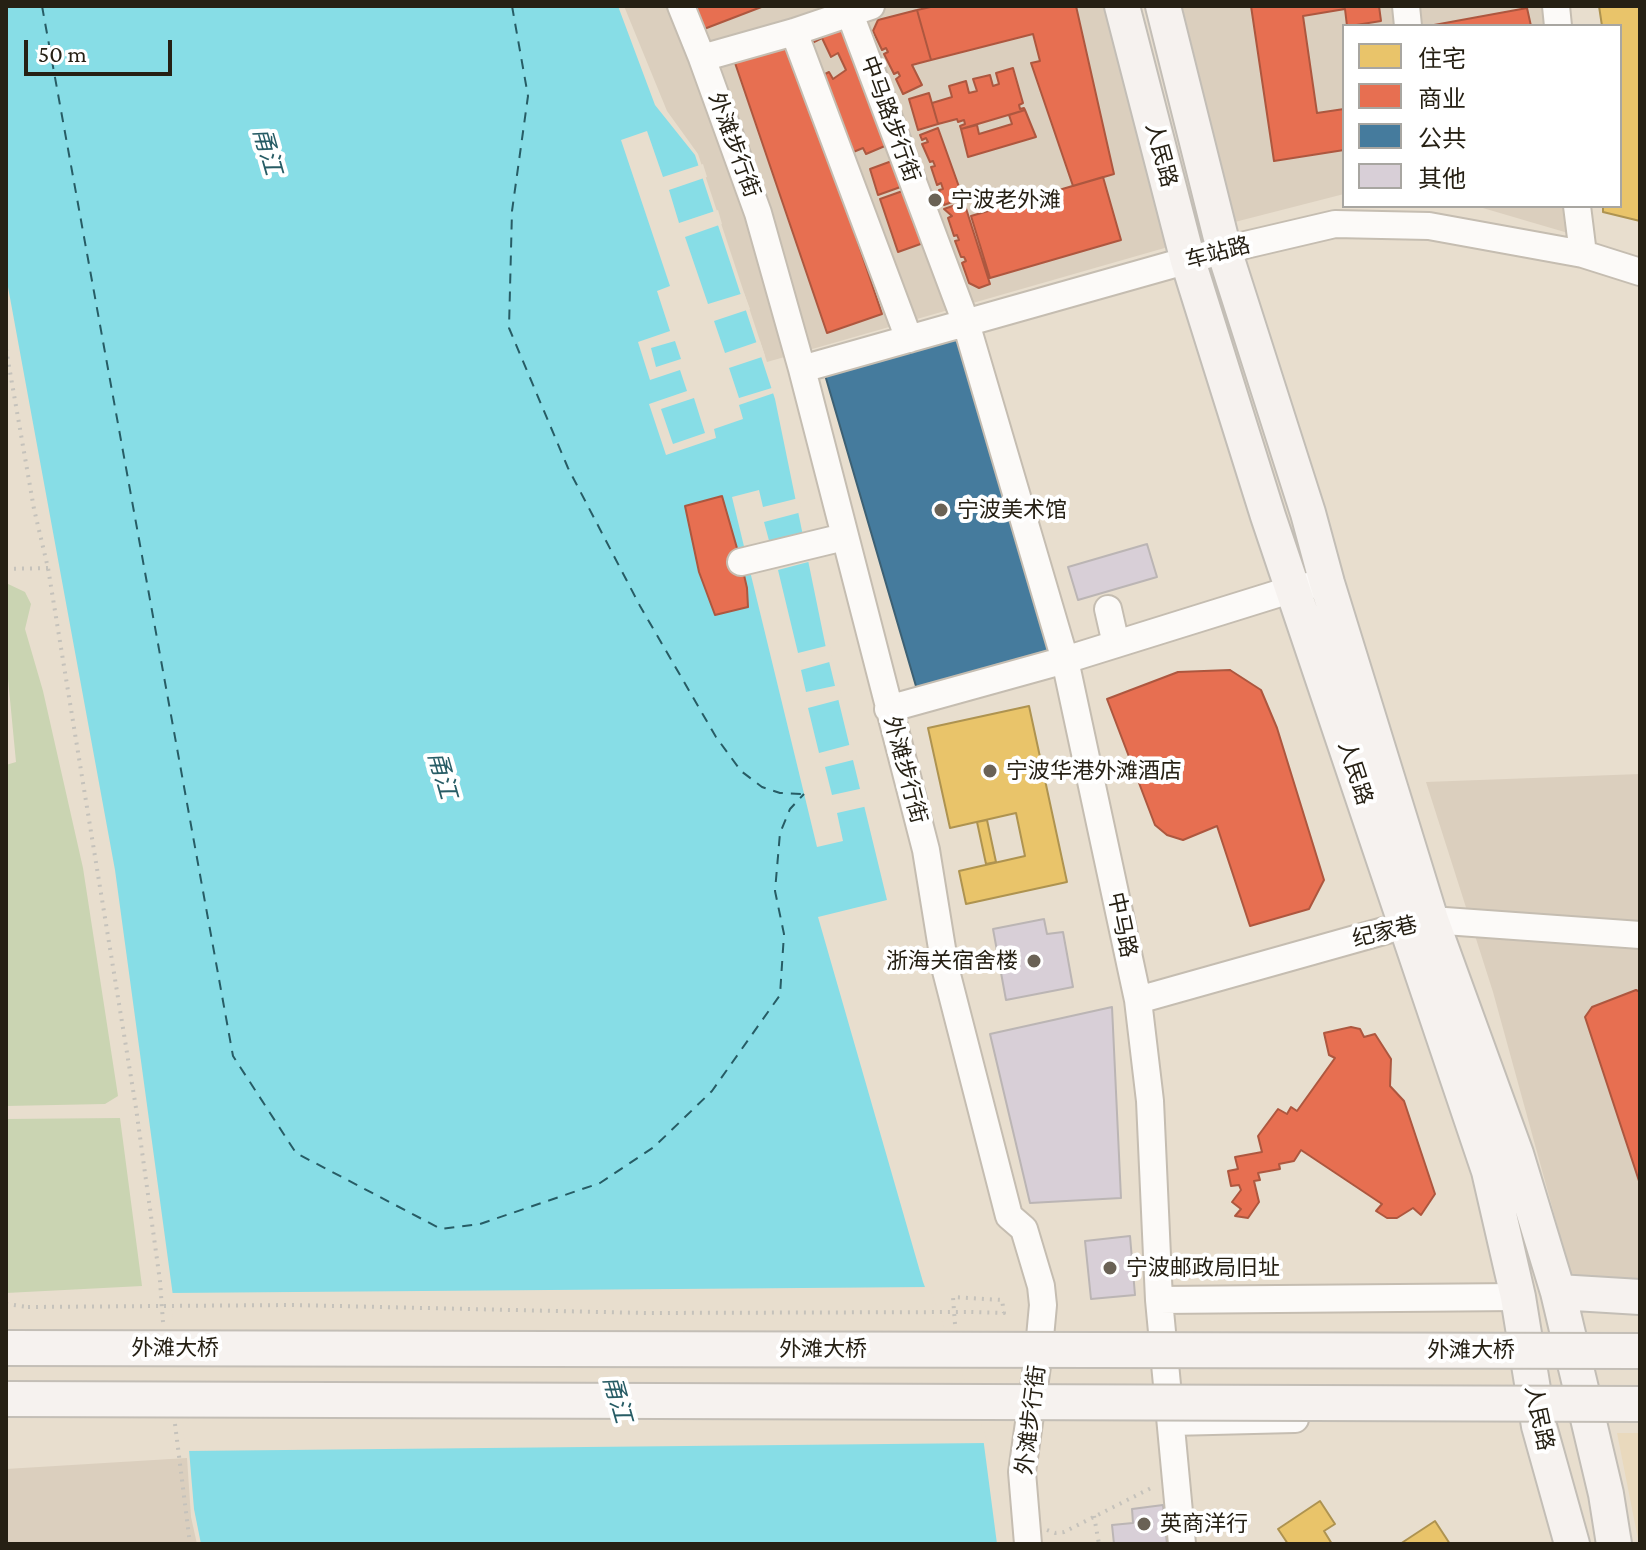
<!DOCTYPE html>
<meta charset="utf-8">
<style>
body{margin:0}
#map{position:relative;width:1646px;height:1550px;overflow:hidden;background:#e8dece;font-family:"Crimson Pro","Noto Sans SC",serif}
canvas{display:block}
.frame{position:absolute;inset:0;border:8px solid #262014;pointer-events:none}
.legend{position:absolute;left:1342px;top:24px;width:280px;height:184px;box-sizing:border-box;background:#fff;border:2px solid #a8a6a1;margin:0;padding:10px 14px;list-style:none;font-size:24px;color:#262014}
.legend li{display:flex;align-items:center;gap:16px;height:40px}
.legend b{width:40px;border:2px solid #a8a6a1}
.scale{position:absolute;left:24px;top:40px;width:148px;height:36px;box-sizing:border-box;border:4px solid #262014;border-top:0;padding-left:10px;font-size:24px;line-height:28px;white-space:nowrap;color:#262014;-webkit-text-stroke:6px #fff;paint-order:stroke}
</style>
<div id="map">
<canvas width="1646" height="1550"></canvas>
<div class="frame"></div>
<ul class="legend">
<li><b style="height:22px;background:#e9c46a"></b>住宅</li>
<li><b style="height:22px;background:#e76f51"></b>商业</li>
<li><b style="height:22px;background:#457b9d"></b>公共</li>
<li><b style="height:22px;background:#d8cfd7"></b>其他</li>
</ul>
<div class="scale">50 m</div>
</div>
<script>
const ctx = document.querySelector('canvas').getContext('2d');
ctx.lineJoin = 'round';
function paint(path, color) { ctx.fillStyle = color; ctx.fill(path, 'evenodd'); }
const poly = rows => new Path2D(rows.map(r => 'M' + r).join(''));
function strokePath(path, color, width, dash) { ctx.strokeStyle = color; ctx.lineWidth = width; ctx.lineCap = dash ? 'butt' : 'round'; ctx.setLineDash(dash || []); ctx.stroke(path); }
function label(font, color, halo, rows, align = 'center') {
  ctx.font = font + ' "Crimson Pro","Noto Sans SC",serif'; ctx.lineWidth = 8; ctx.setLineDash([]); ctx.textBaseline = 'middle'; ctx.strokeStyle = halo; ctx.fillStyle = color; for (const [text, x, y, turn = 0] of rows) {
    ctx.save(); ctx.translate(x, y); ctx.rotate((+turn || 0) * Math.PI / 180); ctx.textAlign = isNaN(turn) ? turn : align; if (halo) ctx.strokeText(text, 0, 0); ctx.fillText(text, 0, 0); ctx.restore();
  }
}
paint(poly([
 [624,6,1110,6,1168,247,767,362,698,154,667,111],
 [1170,6,1544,6,1546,26,1344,26,1344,194,1227,224],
 [1476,206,1565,206,1568,233],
 [1640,774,1640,1286,1573,1283,1493,992,1426,782],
 [187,1458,191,1517,197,1544,6,1544,6,1469]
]), '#dbcfbe');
paint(poly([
 [1617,1433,1640,1433,1640,1544,1639,1544]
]), '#e9d9bd');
paint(poly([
 [6,583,25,592,31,604,25,629,43,691,83,868,118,1096,105,1104,6,1106,6,765,16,762,6,658],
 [120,1118,142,1286,6,1293,6,1119]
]), '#cad4b2');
paint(poly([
 [6,6,618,6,655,105,695,155,775,399,827,653,887,900,818,917,923,1282,983,1437,997,1544,201,1544,194,1509,181,1355,115,870,6,276]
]), '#87dde6');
paint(poly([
 [647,131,663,177,703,164,707,177,669,190,679,223,718,210,722,224,685,237,708,304,744,293,750,309,714,321,725,353,760,341,765,356,729,368,739,398,775,387,777,392,739,405,743,419,714,429,716,438,666,455,649,404,687,391,680,370,650,380,638,342,670,331,657,291,670,286,621,140],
 [675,341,681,359,656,367,651,348],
 [694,398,705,433,673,444,661,409],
 [759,490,763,507,799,498,802,512,764,522,771,548,808,539,812,561,778,570,798,653,830,645,833,661,801,670,806,692,839,685,842,699,808,708,819,753,853,744,857,759,825,767,832,795,864,788,868,806,837,813,843,841,817,847,732,497],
 [929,1287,988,1443,185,1451,178,1355,169,1293]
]), '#e8dece');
const homes = poly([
 [1599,6,1640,6,1640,221,1603,212,1603,206,1620,206,1620,26,1602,26,1599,6],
 [1029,706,1067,882,966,904,959,871,1025,856,1016,813,950,828,928,728,1029,706],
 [987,820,996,862,986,864,977,822,987,820],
 [1320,1501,1335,1524,1324,1531,1332,1544,1288,1544,1278,1529,1320,1501],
 [1435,1521,1450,1544,1400,1544,1435,1521]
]);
paint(homes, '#e9c46a');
strokePath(homes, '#ae9350', 2);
const shops = poly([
 [695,6,764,6,704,29,695,6],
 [935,6,1076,6,1114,174,1073,186,1031,63,1040,61,1033,34,931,60,917,10,935,6],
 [1251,6,1379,6,1381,21,1350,26,1347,26,1345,9,1303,16,1317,113,1344,109,1344,150,1274,161,1251,6],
 [1527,8,1531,26,1434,26,1434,25,1527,8],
 [917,10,931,60,912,65,922,85,903,94,896,79,900,76,898,72,894,74,884,54,888,52,886,48,882,50,873,31,878,20,917,10],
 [842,28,867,77,860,80,892,143,866,154,863,148,846,155,819,77,829,72,833,79,846,70,838,53,831,57,822,38,810,44,807,38,842,28],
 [790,41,882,314,827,333,734,60,790,41],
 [1013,68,1023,103,1019,105,1020,109,1024,108,1025,110,961,129,960,126,965,124,964,120,958,122,957,119,938,124,932,103,952,97,949,86,966,81,969,93,977,91,973,79,990,75,993,86,999,84,996,73,1013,68],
 [929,93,938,124,918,130,909,99,929,93],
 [1025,110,1036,137,968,157,961,129,977,125,979,134,1012,124,1009,115,1025,110],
 [938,128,963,198,944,205,939,190,943,189,941,183,937,185,931,167,935,166,933,161,930,162,922,144,928,142,926,138,922,140,920,135,938,128],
 [900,158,909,184,878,195,870,169,900,158],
 [1103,177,1121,240,990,278,971,216,1103,177],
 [911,188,929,241,898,252,880,199,911,188],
 [964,202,990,284,979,288,969,283,962,263,966,261,964,257,961,257,955,241,959,240,957,235,954,236,948,218,952,216,944,209,964,202],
 [722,496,741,562,747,588,748,607,715,615,699,572,685,506,722,496],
 [1230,670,1261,690,1277,728,1324,880,1309,909,1250,926,1217,826,1183,840,1167,835,1155,825,1107,699,1178,672,1230,670],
 [1636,990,1640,992,1640,1184,1585,1017,1592,1007,1636,990],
 [1351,1027,1360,1029,1364,1037,1375,1034,1391,1059,1390,1086,1404,1101,1435,1194,1421,1215,1413,1208,1397,1218,1387,1218,1376,1211,1382,1204,1301,1150,1294,1161,1279,1164,1280,1169,1258,1173,1260,1180,1254,1181,1259,1202,1248,1218,1235,1216,1241,1209,1232,1202,1241,1190,1239,1185,1231,1186,1228,1171,1238,1169,1235,1157,1262,1152,1258,1136,1278,1109,1287,1114,1291,1107,1297,1111,1335,1058,1329,1055,1324,1033,1351,1027]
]);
paint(shops, '#e76f51');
strokePath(shops, '#ad573f', 2);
const public = poly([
 [964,327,1059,651,918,693,823,368,964,327]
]);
paint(public, '#457b9d');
strokePath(public, '#3c6074', 2);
strokePath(poly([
 [42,6,233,1056,296,1153,441,1229,480,1224,600,1183,654,1147,712,1091,780,995,784,934,775,891,780,833,790,809,804,794],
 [512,6,528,96,512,211,509,328,568,468,640,606,716,737,741,771,762,787,780,793,803,794]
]), '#275c65', 2, [10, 8]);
const building = poly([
 [1147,544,1157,577,1078,600,1068,567,1147,544],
 [1044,919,1047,934,1063,932,1073,987,1006,1000,993,929,1044,919],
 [1112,1007,1121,1198,1030,1203,990,1034,1112,1007],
 [1130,1236,1135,1295,1091,1299,1085,1241,1130,1236],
 [1163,1505,1167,1544,1114,1544,1112,1525,1133,1523,1132,1509,1163,1505]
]);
paint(building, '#d8cfd7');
strokePath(building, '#bbb5b4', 2);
const minor = poly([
 [681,6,702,58,758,213,802,369,926,850,945,967,1009,1216,1024,1229,1041,1286,1043,1305,1038,1359,1022,1472,1028,1544],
 [847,6,966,323,1065,660,1138,1000,1150,1101,1159,1300,1182,1544],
 [1406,6,1408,26],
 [1556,6,1558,26],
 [794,32,909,339],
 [702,58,794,32,871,6],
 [1577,206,1583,254],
 [802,369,1224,250,1335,224,1429,226,1583,254,1640,272],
 [741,562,844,537],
 [1108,609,1116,644],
 [888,709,1065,660,1293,589,1308,586],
 [1138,1000,1405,925,1431,920,1640,935],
 [1159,1300,1518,1297],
 [1171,1422,1295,1419]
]);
const major = poly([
 [1122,6,1188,261,1268,516,1489,1171,1518,1297,1539,1426,1572,1544],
 [1163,6,1224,250,1308,513,1327,583,1431,920,1516,1154,1558,1292,1606,1494,1614,1544],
 [1558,1292,1640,1297]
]);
strokePath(minor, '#c5bdb1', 30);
strokePath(major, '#c3beb6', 38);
strokePath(poly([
 [6,349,34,509,48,568,136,1108,160,1281,163,1322],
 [6,569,48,568],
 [6,1304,28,1307],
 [955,1324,953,1297,1002,1300,1004,1313,971,1312],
 [175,1424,190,1544],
 [1094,1516,1099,1544],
 [1047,1530,1055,1533,1064,1532,1155,1486]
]), '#c5c2bb', 4, [2, 6]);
strokePath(minor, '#fcfaf8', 26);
strokePath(major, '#f6f2ef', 34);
const majorBridge = poly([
 [6,1348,1640,1351],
 [6,1399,1640,1404]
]);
strokePath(majorBridge, '#c3beb6', 38, []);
strokePath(poly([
 [28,1307,293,1305,645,1313,971,1312]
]), '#c5c2bb', 4, [2, 6]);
strokePath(majorBridge, '#f6f2ef', 34);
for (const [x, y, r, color] of [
 [935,200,8,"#6a6255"],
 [941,510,8,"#6a6255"],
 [990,771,8,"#6a6255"],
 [1034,961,8,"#6a6255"],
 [1110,1268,8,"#6a6255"],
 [1144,1524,8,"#6a6255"]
]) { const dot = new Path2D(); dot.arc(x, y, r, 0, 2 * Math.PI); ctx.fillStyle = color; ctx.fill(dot); strokePath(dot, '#fff', 3); }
label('22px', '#262014', '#fff', [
 ["中马路步行街",890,119,70],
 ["外滩步行街",734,145,70],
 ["人民路",1161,155,75],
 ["车站路",1218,253,-15],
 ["外滩步行街",905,770,75],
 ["人民路",1355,773,72],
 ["中马路",1122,925,78],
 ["纪家巷",1385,932,-14],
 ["外滩大桥",175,1348],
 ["外滩大桥",823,1349],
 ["外滩大桥",1471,1350],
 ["人民路",1539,1418,78],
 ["外滩步行街",1031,1420,-83]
]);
label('22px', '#262014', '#fff', [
 ["宁波老外滩",951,200],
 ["宁波美术馆",957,510],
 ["宁波华港外滩酒店",1006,771],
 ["浙海关宿舍楼",1018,961,"right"],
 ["宁波邮政局旧址",1126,1268],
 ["英商洋行",1160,1524]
], 'left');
label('italic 24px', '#275c65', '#fff', [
 ["甬江",267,151,74],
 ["甬江",442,775,74],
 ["甬江",617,1399,74]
]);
</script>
